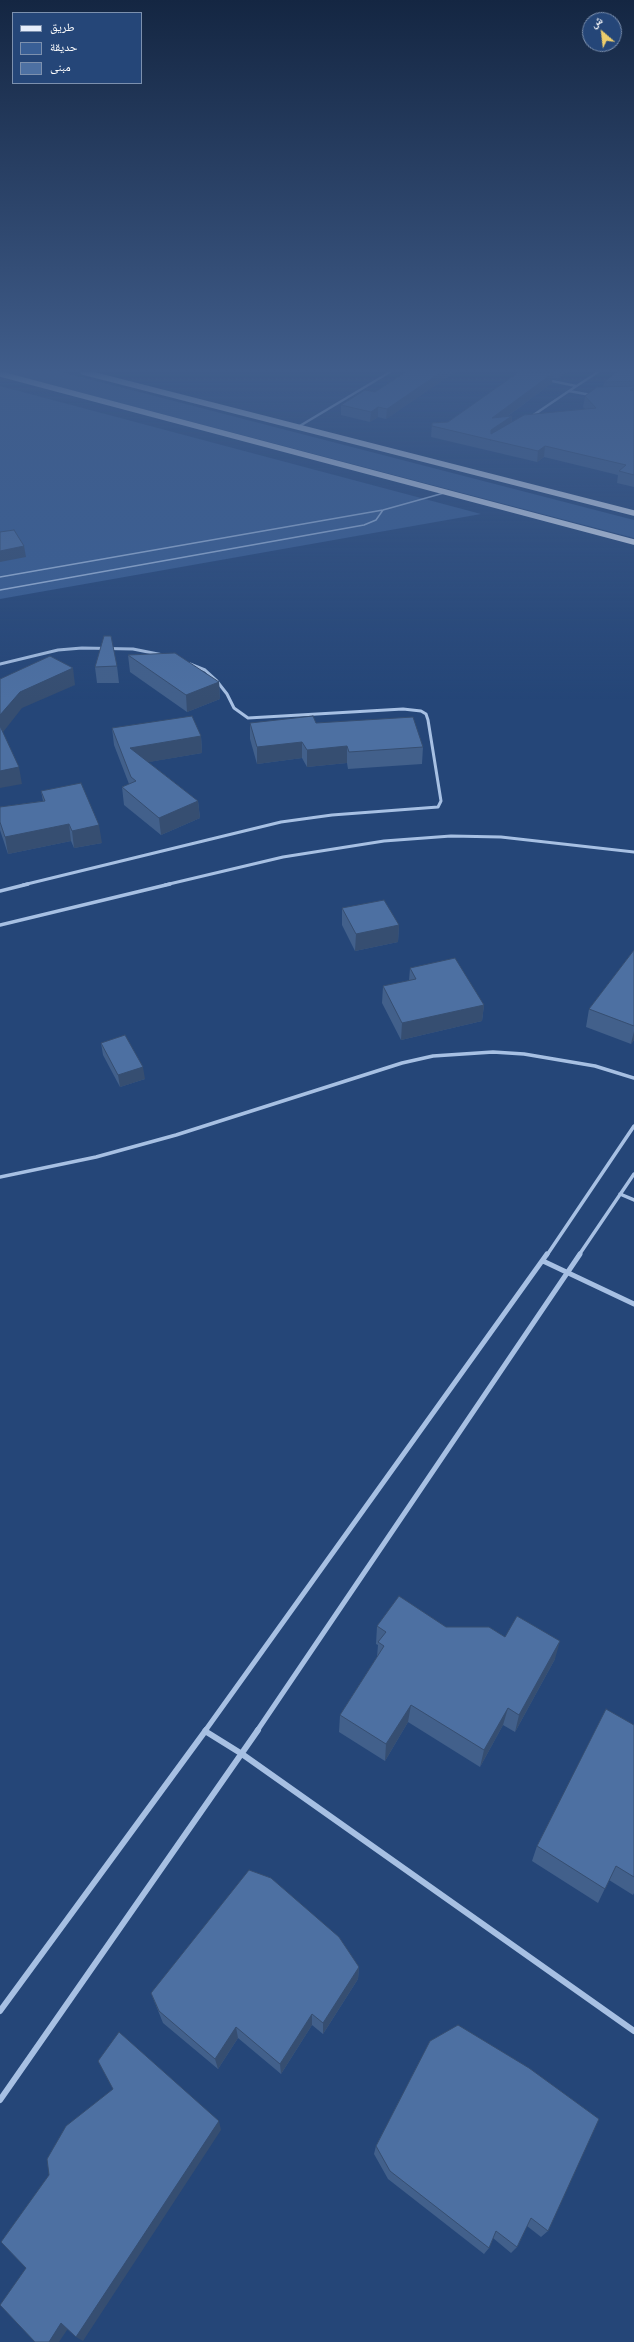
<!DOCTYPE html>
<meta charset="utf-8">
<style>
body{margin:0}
#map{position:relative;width:634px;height:2342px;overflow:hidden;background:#254678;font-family:Signika,"Noto Naskh Arabic",sans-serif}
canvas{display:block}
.legend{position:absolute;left:12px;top:12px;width:130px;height:72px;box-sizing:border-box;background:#254678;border:1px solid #7c90ae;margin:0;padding:5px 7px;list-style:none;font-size:12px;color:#fff}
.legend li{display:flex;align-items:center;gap:8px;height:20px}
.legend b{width:20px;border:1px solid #7c90ae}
.north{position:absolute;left:582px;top:12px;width:40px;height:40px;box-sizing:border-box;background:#254678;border:1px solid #7c90ae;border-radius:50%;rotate:332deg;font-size:11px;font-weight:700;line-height:16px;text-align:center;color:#fff}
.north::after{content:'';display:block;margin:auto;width:14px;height:18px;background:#eccd6c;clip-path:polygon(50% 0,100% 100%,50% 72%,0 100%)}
</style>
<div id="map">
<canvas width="634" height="2342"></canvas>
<ul class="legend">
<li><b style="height:5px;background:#e6eefc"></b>طريق</li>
<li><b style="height:11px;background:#395f96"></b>حديقة</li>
<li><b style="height:11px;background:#4d70a2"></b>مبنى</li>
</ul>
<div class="north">ش</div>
</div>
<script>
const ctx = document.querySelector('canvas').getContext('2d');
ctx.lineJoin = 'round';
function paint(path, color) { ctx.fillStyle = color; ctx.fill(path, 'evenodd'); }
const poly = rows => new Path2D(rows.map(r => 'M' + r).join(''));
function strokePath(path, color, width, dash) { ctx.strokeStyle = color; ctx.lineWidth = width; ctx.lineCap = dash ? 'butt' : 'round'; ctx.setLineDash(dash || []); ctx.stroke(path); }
paint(poly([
 [2,372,62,372,634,520,634,538],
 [0,386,481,514,0,599]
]), '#395f96');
strokePath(poly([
 [0,577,383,510,444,493],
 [0,590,364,525,376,520,383,510]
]), '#a7c0e3', 1.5);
strokePath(poly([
 [547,380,576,386],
 [569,391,598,372],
 [532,416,569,391,591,395],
 [298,427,390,372]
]), '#a7c0e3', 2.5);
strokePath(poly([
 [0,664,58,650,82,648,133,649,163,655],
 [23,885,281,822,332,815,438,807,441,801,428,720,426,714,421,711,403,709,248,718,234,708,227,694,216,680,205,670,190,664],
 [165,885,283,857,384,841,451,836,501,837,634,852]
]), '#a7c0e3', 3);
strokePath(poly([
 [0,891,28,884],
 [0,925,170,884],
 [0,1177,96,1157,176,1135,402,1063,433,1056,493,1052,524,1054,595,1066,634,1078],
 [620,1194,634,1200],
 [547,1255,634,1126],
 [579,1255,634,1174]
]), '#a7c0e3', 3.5);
strokePath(poly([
 [543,1261,634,1304],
 [205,1731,547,1254],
 [257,1731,580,1254]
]), '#a7c0e3', 5);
strokePath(poly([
 [205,1731,242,1754,634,2031],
 [0,2011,206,1730],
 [0,2100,258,1730]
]), '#a7c0e3', 6);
strokePath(poly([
 [83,372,634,513],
 [0,374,634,542]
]), '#e6eefc', 5.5);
paint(poly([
 [406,372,455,372,386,419,378,417,370,422,341,415,341,405,375,392],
 [519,372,567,372,558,379,552,378,552,383,508,416,512,416,512,422,585,409,583,407,585,396,603,387,604,382,634,372,634,487,617,483,618,475,544,457,537,462,431,437,432,423,448,422],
 [128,655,219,682,220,699,187,712,130,672],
 [117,666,119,683,97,683,95,667],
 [250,723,316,723,423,747,422,764,348,769,347,763,307,767,302,758,257,764,250,739],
 [112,728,201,736,202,753,148,762,198,801,200,818,161,835,124,805,122,787,129,784,114,745],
 [41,791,102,843,74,848,71,841,8,854,0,830,0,807,43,801],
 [342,908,399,925,398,942,355,951,342,925],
 [634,950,634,1040,631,1044,586,1027,589,1009],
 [410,968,484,1005,482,1021,401,1040,382,1003,383,986,409,981],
 [101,1043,145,1079,120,1087,103,1055],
 [377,1626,446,1627,505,1637,555,1659,515,1732,503,1725,480,1767,408,1722,385,1761,339,1732,340,1715,377,1657,378,1645,376,1644],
 [634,1725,634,1893,633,1895,609,1880,598,1903,532,1861,537,1846],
 [359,1967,358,1979,323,2034,312,2025,281,2074,238,2038,218,2069,163,2023,151,1993],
 [430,2041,548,2231,541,2237,527,2226,517,2247,511,2253,493,2238,489,2248,484,2254,388,2179,374,2154,376,2146]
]), '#42608b');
paint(poly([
 [441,372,455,372,386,419,387,409],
 [559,372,567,372,558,379],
 [553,373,552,383,491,428,492,418],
 [378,407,378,417,370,422,371,412],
 [512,416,511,427,490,441,491,430],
 [545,446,544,457,537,462,538,451],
 [24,546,26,557,0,562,0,551],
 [73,668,75,685,22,708,0,736,0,715,20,692],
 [219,682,220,699,187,712,186,695],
 [201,736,202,753,132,765,130,748],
 [302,742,302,758,257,764,257,747],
 [347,746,347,763,307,767,307,750],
 [19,767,22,784,0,788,0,771],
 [198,801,200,818,161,835,159,818],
 [69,824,71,841,8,854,5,837],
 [99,825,102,843,74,848,72,831],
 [399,925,398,942,355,951,356,934],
 [484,1005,482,1021,401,1040,402,1023],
 [634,1031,634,1040,631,1044],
 [143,1067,145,1079,120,1087,118,1075],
 [560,1641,555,1659,515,1732,519,1715],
 [411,1705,408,1722,385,1761,386,1744],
 [508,1708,503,1725,480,1767,484,1750],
 [359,1967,358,1979,323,2034,323,2023],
 [312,2014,312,2025,281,2074,280,2064],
 [236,2027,238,2038,218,2069,215,2059],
 [219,2121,221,2130,83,2341,76,2337],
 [61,2323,69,2327,59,2342,49,2342]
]), '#364e71');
const building = poly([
 [406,372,441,372,387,409,378,407,371,412,341,405,365,390,375,392,406,372],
 [519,372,553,373,492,418,512,416,491,430,491,434,524,415,596,408,585,396,597,387,634,386,634,388,630,390,634,391,634,475,619,471,626,465,545,446,538,451,432,426,432,423,448,422,519,372],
 [617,372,634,372,634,378,633,378,634,381,604,382,617,372],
 [14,530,24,546,0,551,0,532,14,530],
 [104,636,111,636,117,666,95,667,104,636],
 [175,653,219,682,186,695,128,655,175,653],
 [50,656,73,668,20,692,0,715,0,679,50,656],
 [192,716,201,736,130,748,198,801,159,818,122,787,136,781,131,777,112,728,192,716],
 [313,716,316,723,413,717,423,747,349,752,347,746,307,750,302,742,257,747,250,723,313,716],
 [0,726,19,767,0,771,0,726],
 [81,783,99,825,72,831,69,824,5,837,0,822,0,807,45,801,41,791,81,783],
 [384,900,399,925,356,934,342,908,384,900],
 [634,950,634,1026,589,1009,634,950],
 [455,958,484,1005,402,1023,383,986,416,979,410,968,455,958],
 [125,1035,143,1067,118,1075,101,1043,125,1035],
 [399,1596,446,1627,489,1627,505,1637,517,1616,560,1641,519,1715,508,1708,484,1750,411,1705,386,1744,340,1715,384,1646,378,1642,386,1632,377,1626,399,1596],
 [606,1709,634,1725,634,1877,616,1866,605,1889,537,1846,606,1709],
 [249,1870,271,1878,339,1937,359,1967,323,2023,312,2014,280,2064,236,2027,215,2059,159,2011,151,1993,249,1870],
 [458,2025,529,2068,599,2119,548,2231,531,2218,517,2247,496,2231,489,2248,390,2171,376,2146,430,2041,458,2025],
 [119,2032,219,2121,76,2337,61,2323,49,2342,35,2342,0,2305,26,2268,1,2242,49,2175,47,2159,66,2126,113,2089,98,2061,119,2032]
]);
paint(building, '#4d70a2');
strokePath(building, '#364e71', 1);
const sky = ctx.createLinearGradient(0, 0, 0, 700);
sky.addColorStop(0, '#142642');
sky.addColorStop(0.53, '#405d8b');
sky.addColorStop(1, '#405d8b00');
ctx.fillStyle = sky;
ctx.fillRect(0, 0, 634, 700);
</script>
